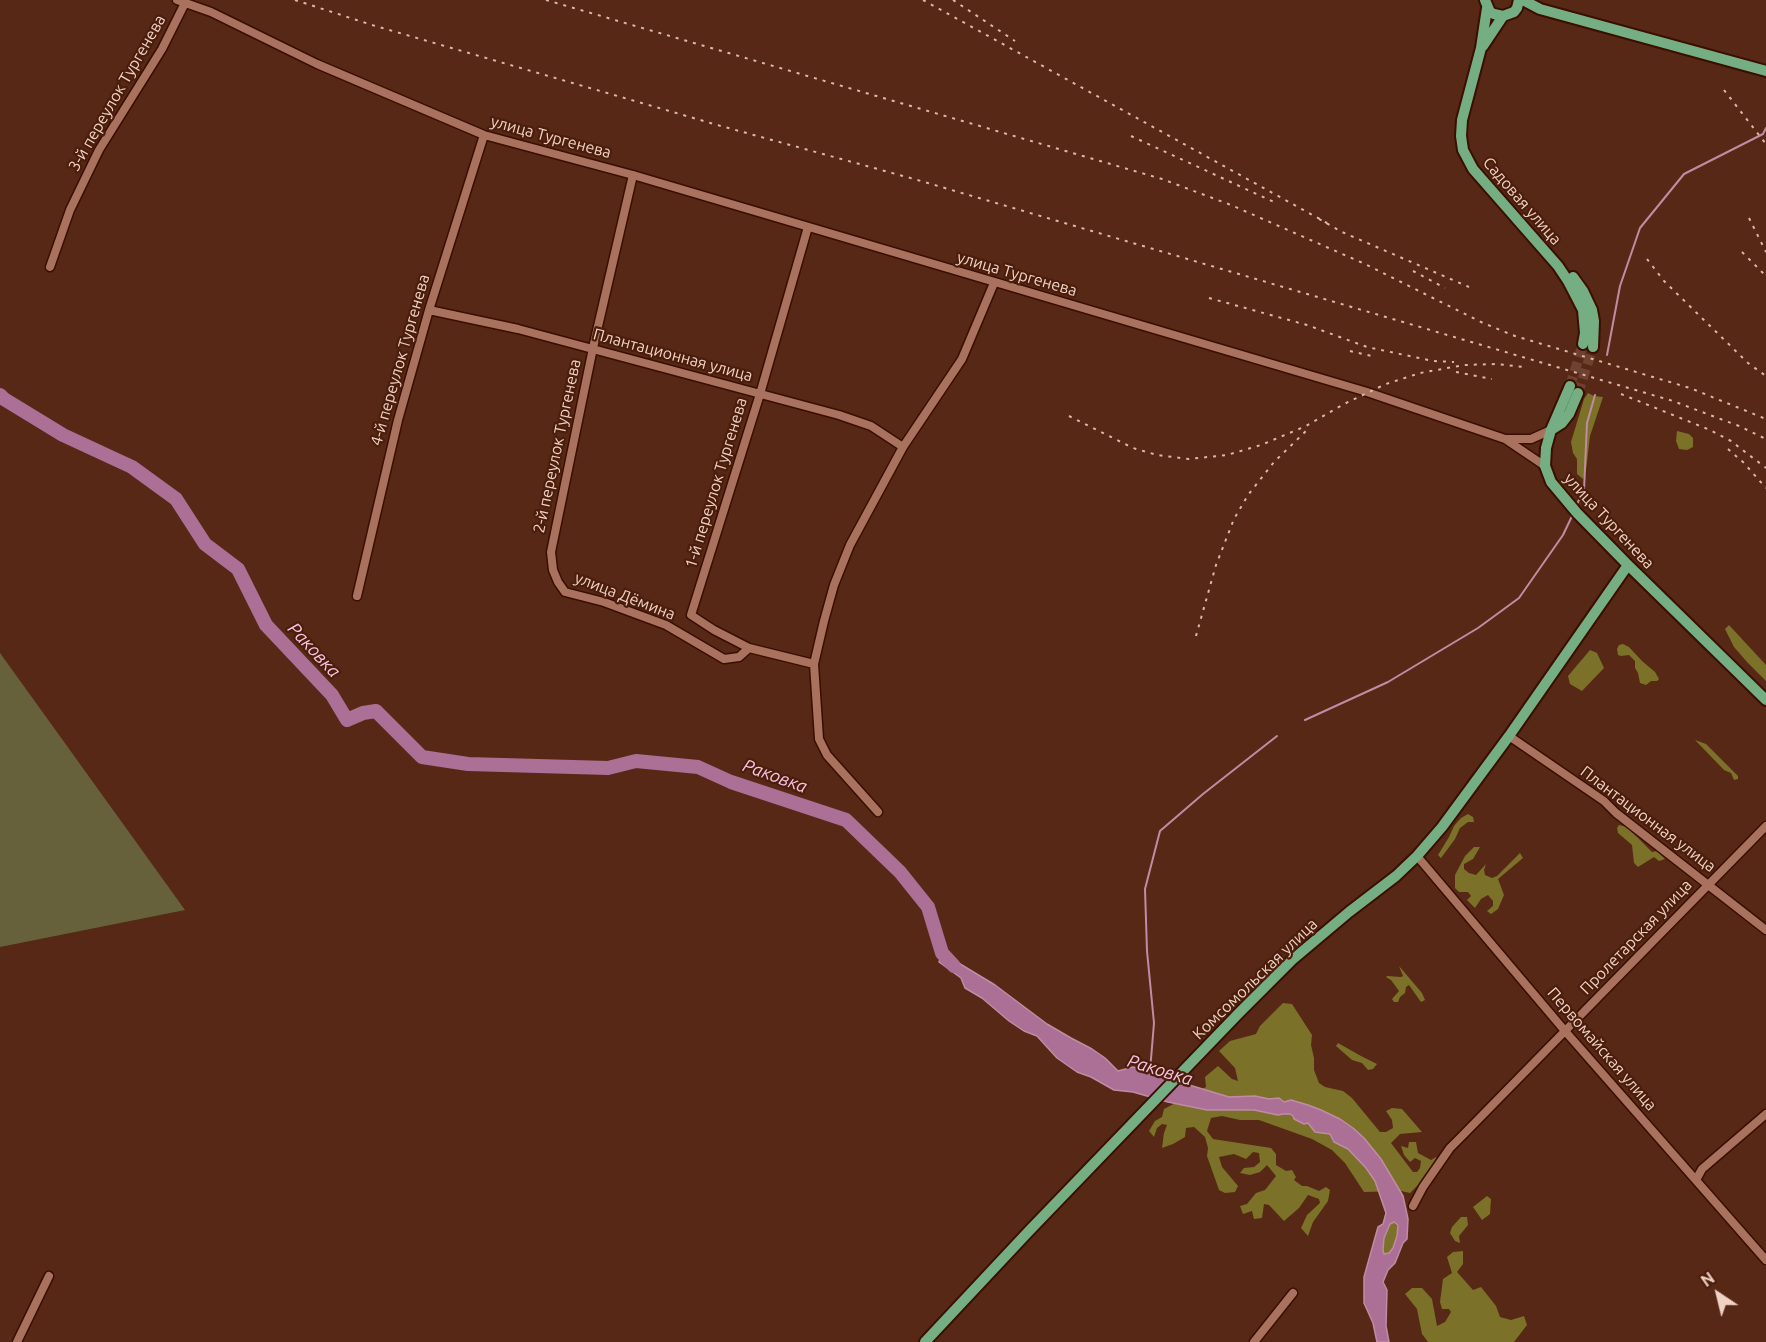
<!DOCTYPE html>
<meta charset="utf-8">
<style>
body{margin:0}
#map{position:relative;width:1766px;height:1342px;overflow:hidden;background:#572816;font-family:Ubuntu,sans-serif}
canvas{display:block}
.north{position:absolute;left:1688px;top:1264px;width:60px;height:60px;-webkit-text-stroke:4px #4b1d0b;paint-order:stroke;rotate:325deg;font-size:16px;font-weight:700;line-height:24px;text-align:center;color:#f0d1c6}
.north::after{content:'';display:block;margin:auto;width:21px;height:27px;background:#f0d1c6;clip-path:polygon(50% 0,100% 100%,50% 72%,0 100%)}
</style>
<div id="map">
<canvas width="1766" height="1342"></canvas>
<div class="north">N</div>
</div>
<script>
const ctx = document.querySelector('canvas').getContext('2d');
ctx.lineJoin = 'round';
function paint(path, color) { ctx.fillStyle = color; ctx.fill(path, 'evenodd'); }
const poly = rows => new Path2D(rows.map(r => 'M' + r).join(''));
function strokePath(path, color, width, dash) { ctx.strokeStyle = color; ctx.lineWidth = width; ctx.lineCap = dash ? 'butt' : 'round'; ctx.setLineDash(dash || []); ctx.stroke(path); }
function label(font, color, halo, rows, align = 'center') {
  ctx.font = font + ' Ubuntu,sans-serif'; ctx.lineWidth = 4.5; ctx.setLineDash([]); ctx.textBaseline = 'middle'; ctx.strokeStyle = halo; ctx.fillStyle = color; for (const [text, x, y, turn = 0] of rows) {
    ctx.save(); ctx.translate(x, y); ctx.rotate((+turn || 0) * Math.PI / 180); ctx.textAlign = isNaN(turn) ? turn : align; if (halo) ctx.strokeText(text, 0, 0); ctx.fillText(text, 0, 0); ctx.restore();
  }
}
paint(poly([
 [0,653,185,910,0,947]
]), '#67613b');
paint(poly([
 [1588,393,1594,396,1603,397,1590,436,1586,470,1583,479,1577,474,1577,459,1573,453,1571,442,1584,399],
 [1677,431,1689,434,1693,438,1693,447,1687,450,1679,449,1676,441],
 [1729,625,1766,665,1766,681,1747,662,1734,647,1725,629],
 [1623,644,1629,647,1642,661,1655,672,1659,679,1657,681,1651,681,1646,685,1640,683,1638,673,1635,668,1635,661,1629,655,1621,656,1618,655,1617,649,1619,645],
 [1590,650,1597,653,1604,668,1582,691,1570,684,1568,676],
 [1695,740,1706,744,1738,776,1738,779,1734,780,1731,773,1724,770],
 [1468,814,1473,817,1474,822,1468,822,1460,828,1455,839,1441,858,1438,855,1449,837,1454,826,1461,818],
 [1619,825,1627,827,1652,852,1657,851,1665,859,1659,861,1654,857,1638,867,1634,863,1632,845,1618,833,1617,828],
 [1474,847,1480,847,1473,859,1464,864,1464,869,1469,873,1476,875,1486,864,1484,870,1485,875,1492,878,1497,876,1520,853,1523,858,1498,879,1504,895,1498,909,1491,914,1487,911,1493,906,1493,901,1488,895,1481,899,1475,908,1467,900,1471,896,1468,892,1459,892,1455,888,1455,875,1465,856],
 [1399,966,1422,993,1425,1000,1421,1002,1409,985,1406,987,1405,993,1400,997,1398,1002,1394,1002,1392,999,1399,991,1391,980,1386,977,1387,976,1401,977,1403,976],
 [1283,1003,1292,1004,1312,1035,1311,1045,1314,1058,1314,1070,1319,1083,1325,1087,1343,1091,1352,1098,1380,1132,1386,1132,1393,1128,1392,1120,1386,1111,1392,1108,1402,1109,1422,1132,1400,1134,1391,1143,1413,1172,1417,1172,1420,1168,1421,1161,1415,1158,1410,1162,1404,1155,1401,1146,1408,1148,1409,1142,1416,1142,1418,1153,1431,1160,1436,1157,1438,1159,1429,1174,1410,1193,1401,1191,1364,1192,1345,1163,1332,1150,1312,1139,1259,1120,1240,1120,1222,1116,1211,1118,1207,1131,1213,1139,1271,1148,1276,1154,1276,1165,1286,1171,1292,1170,1296,1177,1294,1180,1302,1186,1307,1186,1319,1191,1326,1187,1330,1190,1328,1201,1313,1222,1308,1236,1301,1228,1307,1215,1320,1203,1319,1199,1308,1195,1299,1208,1284,1221,1269,1205,1264,1204,1262,1218,1254,1219,1252,1211,1243,1214,1240,1206,1247,1204,1256,1193,1265,1190,1276,1176,1267,1165,1260,1172,1250,1175,1240,1173,1244,1168,1254,1167,1260,1162,1259,1153,1253,1152,1246,1159,1234,1154,1219,1157,1222,1167,1238,1186,1235,1192,1225,1193,1219,1190,1207,1156,1208,1148,1205,1137,1194,1127,1186,1128,1185,1137,1173,1144,1162,1148,1164,1133,1167,1125,1162,1124,1157,1128,1154,1137,1149,1131,1155,1121,1162,1117,1164,1109,1206,1087,1205,1077,1218,1066,1232,1079,1238,1081,1235,1068,1219,1051,1230,1041,1256,1034,1260,1026],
 [1338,1043,1361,1056,1377,1064,1373,1069,1368,1070,1362,1063,1352,1060,1336,1046],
 [1487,1196,1491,1199,1490,1214,1482,1220,1473,1207],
 [1461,1217,1467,1217,1468,1225,1459,1236,1460,1243,1455,1241,1450,1233,1452,1227],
 [1394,1222,1398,1225,1397,1236,1393,1248,1389,1253,1384,1254,1383,1250,1384,1238,1390,1224],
 [1463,1251,1463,1264,1457,1272,1473,1290,1481,1287,1496,1306,1500,1317,1511,1320,1524,1316,1527,1325,1514,1342,1428,1342,1422,1334,1417,1309,1405,1294,1412,1288,1422,1288,1432,1299,1437,1326,1445,1322,1451,1312,1449,1309,1442,1309,1440,1302,1443,1279,1452,1273,1447,1257,1453,1252]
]), '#7b7128');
const water = poly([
 [942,953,995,985,1047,1024,1071,1038,1092,1049,1105,1058,1118,1071,1133,1067,1150,1071,1186,1084,1229,1097,1255,1096,1269,1099,1279,1098,1284,1102,1291,1100,1308,1105,1321,1110,1340,1119,1353,1128,1364,1138,1381,1159,1403,1196,1408,1219,1407,1239,1403,1243,1395,1263,1388,1270,1383,1282,1387,1290,1386,1326,1389,1342,1377,1342,1373,1323,1364,1303,1364,1277,1378,1227,1383,1224,1386,1213,1375,1181,1366,1168,1348,1149,1334,1142,1330,1134,1315,1132,1308,1123,1304,1124,1294,1119,1293,1116,1290,1114,1283,1114,1278,1115,1254,1110,1207,1110,1168,1102,1133,1092,1114,1090,1091,1077,1077,1072,1057,1058,1037,1036,1024,1031,1009,1021,982,998,965,988,961,978,939,962,942,953],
 [1394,1222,1398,1225,1397,1236,1393,1248,1389,1253,1384,1254,1383,1250,1384,1238,1390,1224,1394,1222]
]);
paint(water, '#ac6f96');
strokePath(water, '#c08ca4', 1.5);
strokePath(poly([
 [1607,355,1620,286,1640,228,1684,174,1763,134,1766,128],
 [1576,506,1584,490,1587,423,1595,395],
 [1305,720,1388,682,1478,628,1519,598,1563,535,1573,514],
 [1150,1071,1154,1023,1147,951,1145,889,1160,831,1203,794,1277,736]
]), '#c08ca4', 2);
strokePath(poly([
 [0,395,4,399,63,435,132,467,176,499,205,544,238,569,266,625,332,695,347,720,363,713,376,711,422,757,468,764,608,768,636,761,698,767,731,782,846,820,900,872,928,907,942,953,954,966]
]), '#ac6f96', 14);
strokePath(poly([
 [1570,386,1583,344],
 [1578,393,1593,347]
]), '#6e4130', 10, [10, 5]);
const minor = poly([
 [177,0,211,12,317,64,484,135,633,175,1367,392,1505,439,1545,466],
 [633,175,593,348,551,552,553,570,558,582,565,592,604,602,666,625,724,659,739,657,749,648,814,664],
 [50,267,70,210,99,150,162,49,185,3],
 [429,310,518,329,839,415,871,426,903,447],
 [1505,439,1531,439,1551,430],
 [357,596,398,420,429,310,484,135],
 [749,648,714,630,691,615,760,394,808,227],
 [1509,736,1604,801,1616,813,1766,930],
 [878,812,827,755,819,739,814,664,824,621,834,585,850,545,903,447,962,359,994,283],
 [1417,856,1565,1031,1766,1260],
 [1696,1180,1702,1169,1766,1114],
 [1413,1206,1423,1187,1450,1148,1463,1135,1766,826],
 [17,1342,49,1276],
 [1254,1342,1293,1293]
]);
const major = poly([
 [1485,0,1490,12,1494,14,1503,16,1514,12,1517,8,1519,0],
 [1523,0,1540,9,1766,71],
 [1487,8,1481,48,1462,120,1461,136,1463,150,1473,169,1558,266,1568,281,1583,310,1585,333,1583,344],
 [1483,46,1503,16],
 [1573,277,1583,291,1592,310,1594,321,1593,347],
 [1570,386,1551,430,1546,448,1545,466,1551,482,1577,513,1628,565,1766,700],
 [1551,430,1562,423,1569,414,1578,393],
 [925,1342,1029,1231,1238,1014,1292,960,1349,912,1396,876,1417,856,1442,827,1509,736,1628,565]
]);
strokePath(minor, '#3a0e00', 11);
strokePath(major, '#3a0e00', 14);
strokePath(minor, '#a8725e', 8);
strokePath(major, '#76ae83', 10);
strokePath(poly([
 [295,0,372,25,721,126,914,179,1673,401,1739,426,1766,439],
 [546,0,1162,179,1231,205,1365,264,1483,323,1515,336,1690,388,1766,419],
 [923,0,1327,223],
 [953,0,1015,41],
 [1724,90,1766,144],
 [1131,136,1274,202],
 [1749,218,1766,252],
 [1319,219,1342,232,1469,287],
 [1742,252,1766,276],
 [1647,259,1664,281,1748,363,1766,376],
 [1413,271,1445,288],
 [1209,298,1307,325,1367,347,1433,361,1454,362],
 [1350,351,1376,357],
 [1456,372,1492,379],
 [1621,394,1710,430,1731,441,1766,468],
 [1069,416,1133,448,1157,455,1189,459,1227,455,1261,445,1306,426,1344,404,1386,384,1420,373,1464,365,1496,364,1524,367],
 [1728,449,1744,463,1766,488],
 [1196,636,1216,565,1234,519,1248,495,1274,462,1307,430]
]), '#dab9ad', 2, [3, 6]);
label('16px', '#f0d1c6', '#4b1d0b', [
 ["3-й переулок Тургенева",117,93,-60],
 ["улица Тургенева",551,137,15],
 ["Садовая улица",1522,201,49],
 ["улица Тургенева",1017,274,16],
 ["Плантационная улица",673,355,15],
 ["4-й переулок Тургенева",400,360,-74],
 ["2-й переулок Тургенева",557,446,-78],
 ["1-й переулок Тургенева",716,483,-73],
 ["улица Тургенева",1609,521,47],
 ["улица Дёмина",625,596,21],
 ["Плантационная улица",1648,819,37],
 ["Пролетарская улица",1636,937,-46],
 ["Комсомольская улица",1255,979,-44],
 ["Первомайская улица",1602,1049,49]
]);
label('italic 18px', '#f8c3e4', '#4b1d0b', [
 ["Раковка",314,650,47],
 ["Раковка",775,776,20],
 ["Раковка",1160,1070,17]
]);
</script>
